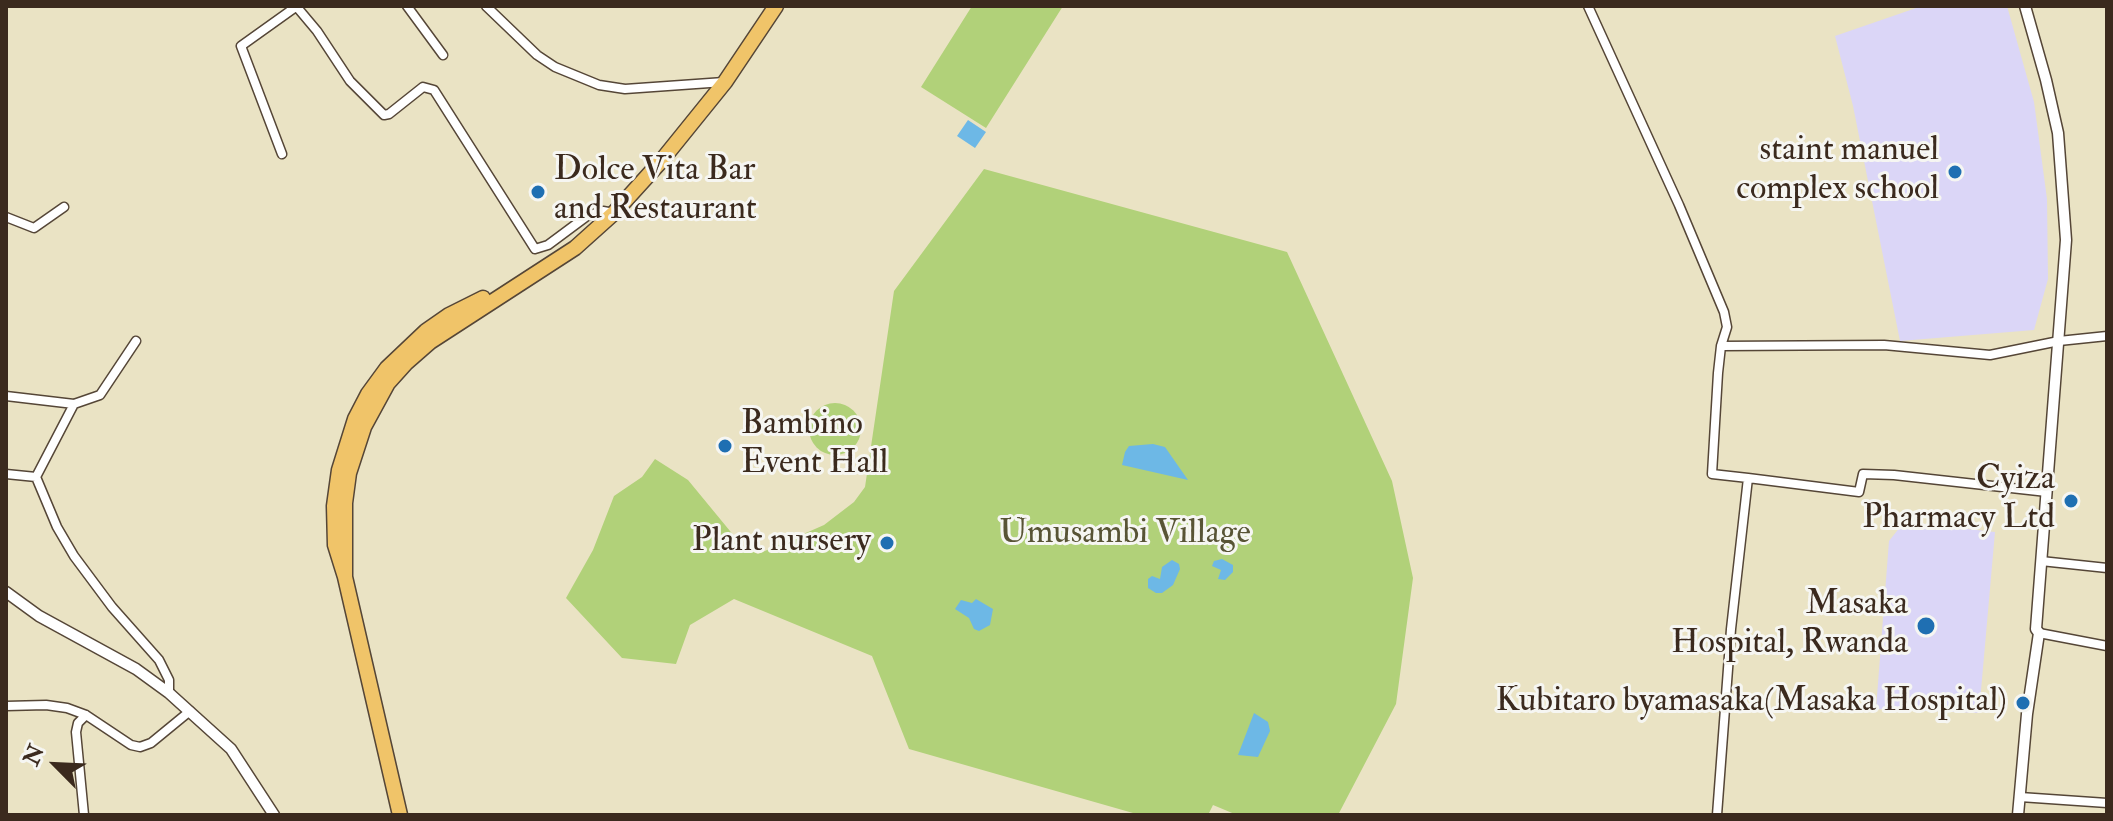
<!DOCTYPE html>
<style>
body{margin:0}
#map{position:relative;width:2113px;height:821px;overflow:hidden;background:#eae3c4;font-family:"IM FELL Double Pica",serif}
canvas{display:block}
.frame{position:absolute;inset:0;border:8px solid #3b2a1e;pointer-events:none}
.north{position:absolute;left:16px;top:725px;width:80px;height:80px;-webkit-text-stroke:6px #f6f6f2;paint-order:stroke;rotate:294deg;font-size:22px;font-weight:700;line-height:32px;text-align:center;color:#3b2a1e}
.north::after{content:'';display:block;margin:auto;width:28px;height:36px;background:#3b2a1e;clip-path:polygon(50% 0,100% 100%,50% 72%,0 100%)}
</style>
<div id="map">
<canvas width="2113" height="821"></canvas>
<div class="frame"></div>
<div class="north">N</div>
</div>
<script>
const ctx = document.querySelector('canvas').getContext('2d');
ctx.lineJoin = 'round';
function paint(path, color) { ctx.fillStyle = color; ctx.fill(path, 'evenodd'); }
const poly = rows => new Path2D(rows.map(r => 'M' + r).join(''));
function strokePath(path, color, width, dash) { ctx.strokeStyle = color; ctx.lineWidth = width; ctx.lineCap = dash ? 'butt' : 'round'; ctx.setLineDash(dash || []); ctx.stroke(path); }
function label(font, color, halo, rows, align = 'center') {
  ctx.font = font + ' "IM FELL Double Pica",serif'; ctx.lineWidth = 6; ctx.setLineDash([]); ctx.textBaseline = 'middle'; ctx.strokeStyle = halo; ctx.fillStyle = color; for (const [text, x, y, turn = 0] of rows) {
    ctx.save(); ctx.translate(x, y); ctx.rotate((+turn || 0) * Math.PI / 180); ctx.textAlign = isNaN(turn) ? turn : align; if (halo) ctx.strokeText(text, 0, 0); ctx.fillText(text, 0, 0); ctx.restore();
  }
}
paint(poly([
 [1922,6,2007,6,2034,102,2047,199,2048,279,2034,330,1900,341,1853,106,1835,36],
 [1904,522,1995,532,1979,713,1876,709,1889,541]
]), '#dbd6f7');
paint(poly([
 [972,6,1063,6,986,128,921,87],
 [984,169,1287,252,1392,481,1413,578,1396,704,1338,815,1237,815,1213,805,1208,815,1140,815,909,749,872,656,734,599,690,625,676,664,622,658,566,598,593,550,614,496,642,477,655,459,688,480,744,548,758,554,824,525,854,502,865,487,894,291],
 '809 429a26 26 0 1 1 52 0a26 26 0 1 1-52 0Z'
]), '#b1d179');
paint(poly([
 [968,120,986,132,975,148,957,136],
 [1153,444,1165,447,1188,480,1122,465,1125,452,1129,446],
 [1222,559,1233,565,1233,572,1225,580,1218,579,1221,570,1212,566,1214,561],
 [1172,560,1179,564,1180,569,1173,585,1162,593,1156,593,1148,588,1148,579,1152,576,1160,579,1162,567],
 [976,599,993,609,990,625,979,631,974,629,969,618,955,609,961,600,972,603],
 [1254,713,1268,722,1270,731,1258,757,1238,755]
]), '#6db8e6');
const minor = poly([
 [296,6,317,31,350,81,384,115,389,114,423,87,434,90,535,249,548,245,587,216,603,211,614,213],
 [407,6,443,55],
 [486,6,537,55,555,67,599,85,625,89,724,82],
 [1588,6,1679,205,1724,312,1727,327,1721,346,1718,373,1712,474,1748,478,1731,629,1717,815],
 [282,154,241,46,297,6],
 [6,217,34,228,64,207],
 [136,341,100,395,74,404,36,477,57,527,74,556,112,607,159,660,169,680,169,693],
 [1721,346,1884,345,1990,355,2059,341,2107,336],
 [6,396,74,404],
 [6,474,36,477],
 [1748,478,1859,492,1863,474,1894,475,2047,492],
 [2041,561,2107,568],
 [2039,633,2107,646],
 [6,706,46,705,67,708,86,715,131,745,140,747,151,743,190,711],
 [2020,797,2107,803],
 [84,815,76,732,78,723,86,715]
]);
const tertiary = poly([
 [6,592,39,616,136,669,169,693,231,749,274,815],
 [2018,815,2027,714,2039,633,2036,629,2066,240,2058,133,2046,80,2025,6]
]);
const trunk = poly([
 [345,577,345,503,349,473,364,427,388,383,406,363,430,342,575,248,614,213,662,160,725,82,776,6],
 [400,815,345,577,335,545,334,506,339,470,355,419,368,394,387,368,426,331,449,315,483,298]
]);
strokePath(minor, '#554637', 11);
strokePath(tertiary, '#554637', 13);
strokePath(trunk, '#554637', 17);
strokePath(minor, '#fff', 8);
strokePath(tertiary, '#fff', 10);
strokePath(trunk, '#f0c469', 14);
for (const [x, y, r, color] of [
 [1955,172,8,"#1f6fb2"],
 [538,192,8,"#1f6fb2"],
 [725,446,8,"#1f6fb2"],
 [2071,501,8,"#1f6fb2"],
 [887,543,8,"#1f6fb2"],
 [1926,626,10,"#1f6fb2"],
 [2023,703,8,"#1f6fb2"]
]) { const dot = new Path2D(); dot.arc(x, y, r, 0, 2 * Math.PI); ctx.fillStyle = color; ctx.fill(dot); strokePath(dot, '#f6f6f2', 3); }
label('34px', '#3b2a1e', '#f6f6f2', [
 ["staint manuel",1939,152],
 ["complex school",1939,191],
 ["Dolce Vita Bar",554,172,"left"],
 ["and Restaurant",554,211,"left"],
 ["Bambino",741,426,"left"],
 ["Event Hall",741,465,"left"],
 ["Cyiza",2055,481],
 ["Pharmacy Ltd",2055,520],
 ["Plant nursery",871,543],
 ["Masaka",1908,606],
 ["Hospital, Rwanda",1908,645],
 ["Kubitaro byamasaka(Masaka Hospital)",2007,703]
], 'right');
label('34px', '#585435', '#f6f6f2', [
 ["Umusambi Village",1125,535]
]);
</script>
